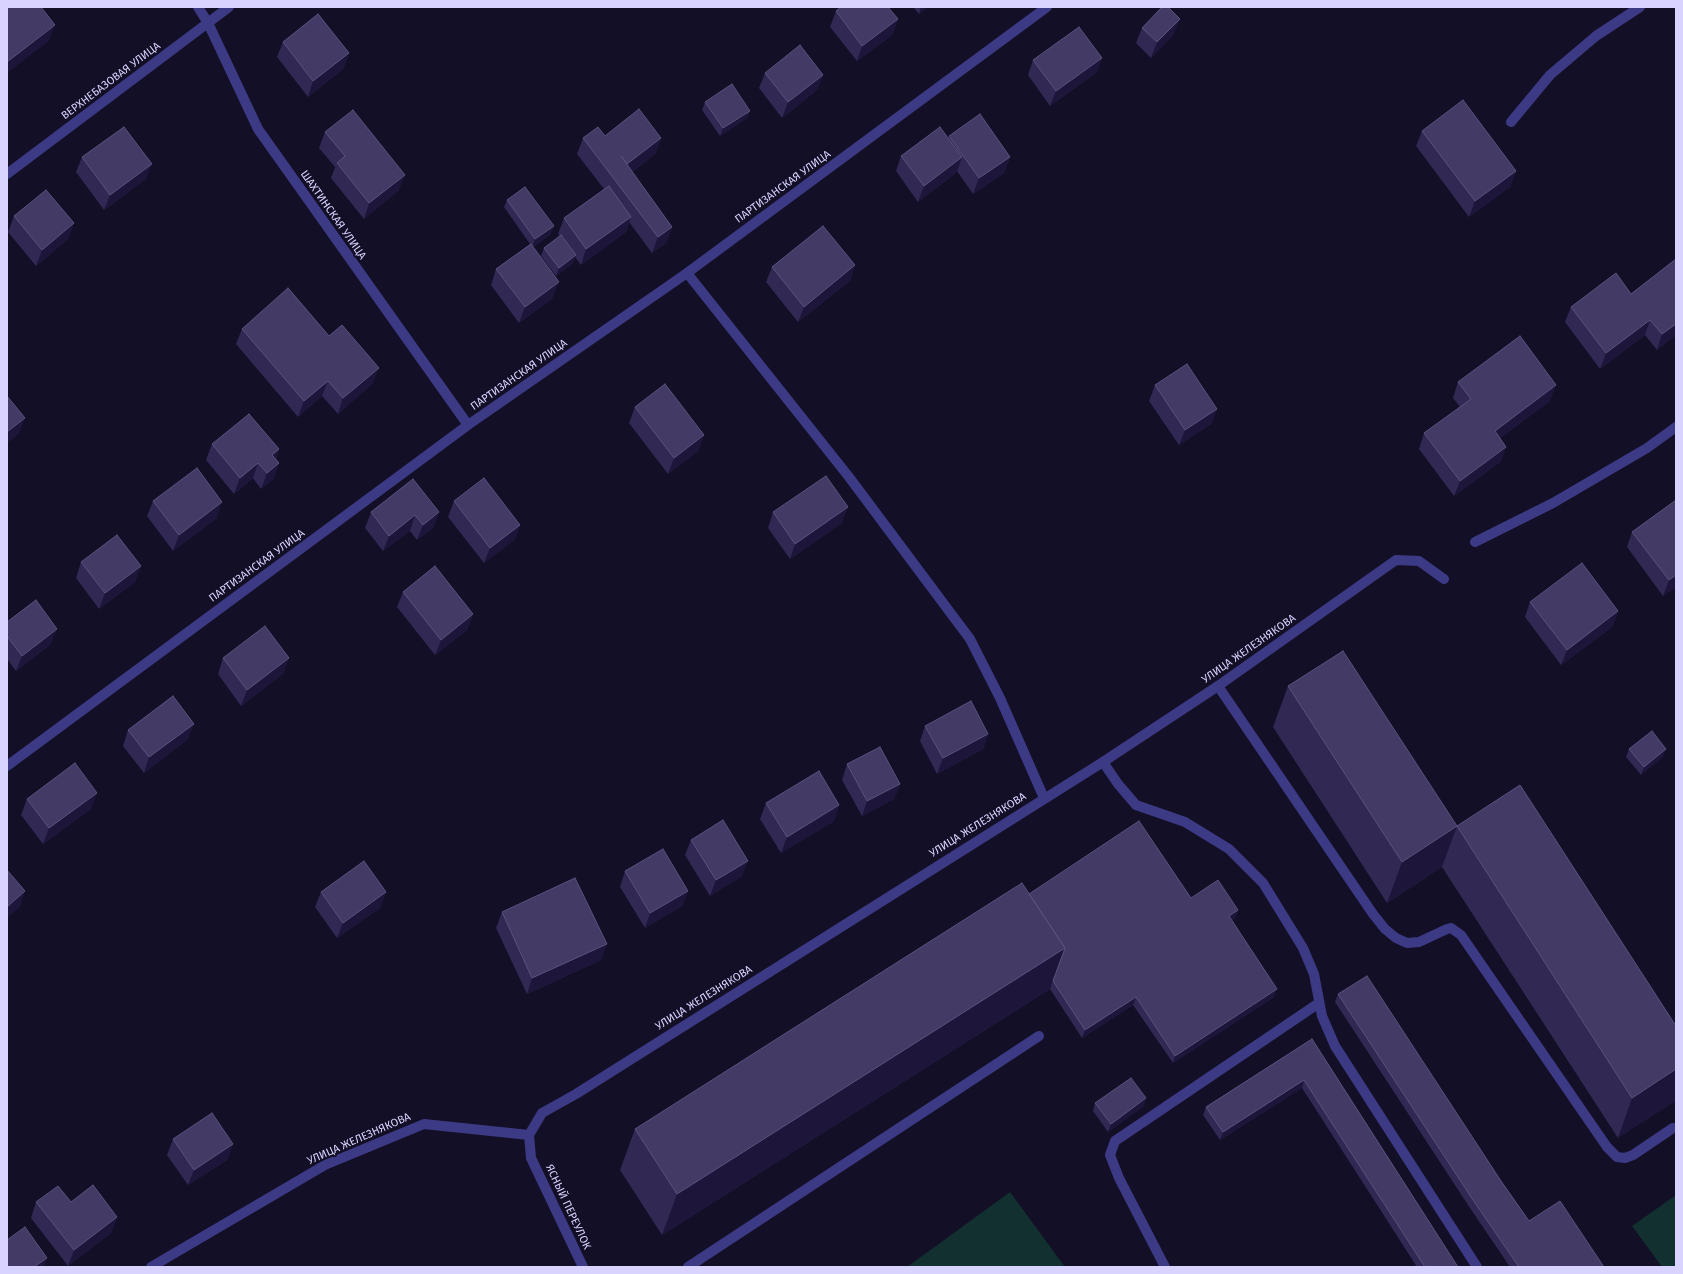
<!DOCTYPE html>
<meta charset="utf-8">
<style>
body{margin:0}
#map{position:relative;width:1683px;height:1274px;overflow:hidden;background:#130f26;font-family:"Fira Sans",sans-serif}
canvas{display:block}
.frame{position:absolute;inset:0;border:8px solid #d9d4ff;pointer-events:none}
</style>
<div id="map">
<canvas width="1683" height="1274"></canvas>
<div class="frame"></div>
</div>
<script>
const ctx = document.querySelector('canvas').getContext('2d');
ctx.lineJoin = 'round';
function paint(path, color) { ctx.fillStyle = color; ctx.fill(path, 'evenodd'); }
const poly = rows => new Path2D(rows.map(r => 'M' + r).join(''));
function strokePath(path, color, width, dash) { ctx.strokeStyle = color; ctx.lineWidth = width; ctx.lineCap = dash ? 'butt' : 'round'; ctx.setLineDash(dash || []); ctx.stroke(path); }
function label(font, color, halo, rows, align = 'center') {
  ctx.font = font + ' "Fira Sans",sans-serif'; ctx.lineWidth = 4; ctx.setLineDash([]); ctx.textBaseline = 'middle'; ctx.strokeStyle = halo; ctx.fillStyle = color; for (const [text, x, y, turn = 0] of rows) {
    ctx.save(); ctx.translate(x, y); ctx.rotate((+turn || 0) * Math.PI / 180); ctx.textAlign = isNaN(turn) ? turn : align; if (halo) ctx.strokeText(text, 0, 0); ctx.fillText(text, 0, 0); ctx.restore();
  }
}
paint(poly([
 [1010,1192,1065,1267,907,1267],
 [1676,1195,1676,1267,1662,1267,1632,1226]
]), '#12302f');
strokePath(poly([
 [687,273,849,477,970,639,1000,698,1044,798],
 [1475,542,1553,503,1647,448,1676,427],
 [1218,686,1373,914,1385,929,1396,938,1407,943,1419,942,1447,929,1451,928,1461,935,1607,1147,1617,1157,1625,1158,1633,1155,1673,1128],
 [1103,762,1118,784,1136,805,1185,822,1229,849,1263,883,1303,948,1314,974,1322,1016,1335,1046,1477,1267],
 [688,1267,1039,1036],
 [1165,1267,1119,1178,1110,1155,1115,1141,1319,1003]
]), '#3d3a85', 10);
strokePath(poly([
 [198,7,208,23,258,129,468,425],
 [1511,122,1550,75,1596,36,1640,7],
 [7,174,229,7],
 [7,766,468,425,687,273,1047,7],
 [151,1267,325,1165,424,1124,529,1135],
 [583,1267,531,1158,529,1135,542,1113,576,1094,1103,762,1218,686,1396,560,1419,561,1444,579]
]), '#3d3a85', 10);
paint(poly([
 [913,7,928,7,919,14],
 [836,11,898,19,892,35,857,61,830,27],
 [1142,28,1174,34,1151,58,1136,43],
 [283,42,349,53,343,69,308,97,277,57],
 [1102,58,1096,73,1050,106,1028,75,1033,60],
 [765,73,823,75,817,90,782,118,759,88],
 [705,102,750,111,747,118,720,136,702,110],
 [1422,131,1516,171,1510,187,1469,217,1416,146],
 [325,132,399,190,364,219,331,178,335,167,319,148],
 [605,136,661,138,655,154,632,172,672,227,666,243,652,253,629,222,626,232,581,265,575,257,573,263,556,276,541,256,544,248,560,236,558,234,564,218,604,189,577,154,583,138],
 [949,136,1010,157,1004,173,973,194,957,171,957,172,918,202,896,171,901,156,948,138],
 [82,157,146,179,104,210,76,172],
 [507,200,551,234,533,247,553,298,519,323,491,285,496,269,530,244,504,207],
 [14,216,74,223,68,239,36,266,8,232],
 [1676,259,1676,335,1657,350,1645,335,1600,369,1565,322,1571,307,1631,294],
 [855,265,850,281,798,322,766,282,772,267],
 [242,329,329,336,373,383,338,414,322,396,298,417,236,344],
 [1458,382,1550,401,1500,438,1506,447,1500,462,1454,496,1419,449,1424,433,1460,407,1453,398],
 [1155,385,1217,409,1211,424,1179,445,1149,401],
 [635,407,704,435,698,451,668,474,629,423],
 [212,444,279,449,276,459,279,463,273,479,261,489,253,478,234,494,206,460],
 [1676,500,1676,587,1663,596,1627,547,1632,532],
 [153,501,217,518,173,551,147,516],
 [454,501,520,525,514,540,484,563,448,517],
 [371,512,439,512,433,528,417,540,410,531,383,551,365,528],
 [773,512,842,523,790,559,768,528],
 [81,562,141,566,135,582,99,609,76,578],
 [403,592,473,614,467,630,435,655,397,607],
 [1530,602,1618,611,1612,627,1561,665,1525,617],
 [7,622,51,644,16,671,7,659],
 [223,658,284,673,241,706,218,674],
 [1288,686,1457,826,1676,1026,1618,1138,1442,867,1387,903,1273,727],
 [925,726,988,734,983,749,937,774,920,741],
 [128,730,188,739,144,773,123,746],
 [1629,749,1663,757,1641,775,1626,757],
 [847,764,900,784,894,799,862,816,842,780],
 [27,799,91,809,43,844,21,815],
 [766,803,839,805,834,821,781,853,760,819],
 [691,840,742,876,710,896,685,855],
 [625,871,688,891,682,906,645,928,620,887],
 [321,892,386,892,380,908,337,938,315,907],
 [1029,894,1191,898,1238,910,1235,918,1232,920,1274,997,1173,1063,1133,1005,1082,1038,1050,989,662,1235,620,1170,635,1129],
 [502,912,601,960,527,994,496,928],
 [1338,994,1501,1181,1529,1221,1604,1267,1510,1267,1470,1208,1335,1002],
 [1312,1039,1458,1267,1417,1267,1302,1088,1220,1140,1203,1115,1206,1107],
 [1095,1103,1144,1106,1108,1132,1093,1111],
 [173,1139,233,1144,227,1160,188,1185,167,1155],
 [36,1202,71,1202,117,1217,111,1233,68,1266,31,1218]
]), '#312854');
paint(poly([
 [921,7,928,7,919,14],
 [898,19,892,35,857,61,862,46],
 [1180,19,1174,34,1151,58,1157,42],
 [55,25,49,41,7,73,7,62],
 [349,53,343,69,308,97,313,81],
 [1102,58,1096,73,1050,106,1056,91],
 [823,75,817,90,782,118,788,102],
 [750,111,747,118,720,136,723,128],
 [661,138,655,154,621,180,627,164],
 [962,157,957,172,918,202,924,186],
 [1010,157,1004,173,973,194,979,178],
 [152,164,146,179,104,210,110,195],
 [1516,171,1510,187,1469,217,1475,201],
 [405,175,399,190,364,219,369,203],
 [631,217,626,232,581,265,586,249],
 [74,223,68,239,36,266,42,250],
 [554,226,551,234,532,247,535,239],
 [672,227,666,243,652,253,658,237],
 [576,255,573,263,556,276,559,268],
 [855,265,850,281,798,322,804,307],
 [559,282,553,298,519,323,525,307],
 [1650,320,1645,335,1600,369,1606,353],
 [1676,324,1676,335,1657,350,1662,334],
 [379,368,373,383,338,414,343,398],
 [328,381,322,396,298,417,304,401],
 [1556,385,1550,401,1489,446,1495,431],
 [1217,409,1211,424,1179,445,1185,430],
 [25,418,19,434,7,443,7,432],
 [704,435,698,451,668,474,674,458],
 [1506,447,1500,462,1454,496,1460,481],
 [279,449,274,465,272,455],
 [258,463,253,478,234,494,240,478],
 [279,463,273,479,261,489,267,473],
 [222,502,217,518,173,551,179,535],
 [848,507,842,523,790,559,795,544],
 [439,512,433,528,417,540,423,525],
 [415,515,410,531,383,551,389,536],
 [520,525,514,540,484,563,490,548],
 [141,566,135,582,99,609,105,593],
 [1676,575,1676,587,1663,596,1669,580],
 [1618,611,1612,627,1561,665,1567,650],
 [473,614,467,630,435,655,441,640],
 [57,629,51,644,16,671,22,656],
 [289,658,284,673,241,706,247,690],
 [194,724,188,739,144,773,149,757],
 [988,734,983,749,937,774,943,758],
 [1666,749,1663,757,1641,775,1644,767],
 [900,784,894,799,862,816,867,801],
 [97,793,91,809,43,844,49,828],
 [839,805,834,821,781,853,787,837],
 [1457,826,1442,867,1387,903,1402,862],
 [748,861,742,876,710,896,716,880],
 [25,891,20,907,7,918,7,907],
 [688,891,682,906,645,928,650,913],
 [386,892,380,908,337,938,343,923],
 [1238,910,1235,918,1226,924,1229,916],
 [607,944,601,960,527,994,532,978],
 [1065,948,1050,989,662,1235,677,1194],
 [1277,989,1274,997,1173,1063,1175,1056],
 [1136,997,1133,1005,1082,1038,1085,1030],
 [1676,1069,1676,1101,1618,1138,1632,1098],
 [1304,1080,1302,1088,1220,1140,1223,1132],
 [1146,1098,1144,1106,1108,1132,1111,1124],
 [233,1144,227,1160,188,1185,194,1170],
 [117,1217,111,1233,68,1266,74,1250],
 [47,1258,44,1267,34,1267]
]), '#1d163a');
const building = poly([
 [7,7,41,7,55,25,7,62,7,7],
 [841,7,888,7,898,19,862,46,836,11,841,7],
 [1162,7,1168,7,1180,19,1157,42,1142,28,1162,7],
 [318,14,349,53,313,81,283,42,318,14],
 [1079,27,1102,58,1056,91,1033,60,1079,27],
 [800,45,823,75,788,102,765,73,800,45],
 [732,84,750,111,723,128,705,102,732,84],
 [1463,100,1516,171,1475,201,1422,131,1463,100],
 [639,109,661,138,627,164,621,156,672,227,658,237,583,138,598,127,605,136,639,109],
 [353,110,405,175,369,203,337,163,345,156,325,132,353,110],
 [980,114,1010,157,979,178,949,136,980,114],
 [124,127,152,164,110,195,82,157,124,127],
 [940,127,962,157,924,186,901,156,940,127],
 [609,186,631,217,586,249,564,218,609,186],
 [525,187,554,226,535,239,507,200,525,187],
 [46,190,74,223,42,250,14,216,46,190],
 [823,226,855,265,804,307,772,267,823,226],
 [561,235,576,255,559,268,544,248,561,235],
 [531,244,559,282,525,307,496,269,531,244],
 [1676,259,1676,324,1662,334,1650,320,1606,353,1571,307,1616,273,1631,294,1676,259],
 [288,288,329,336,342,325,379,368,343,398,328,381,304,401,242,329,288,288],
 [1520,336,1556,385,1495,431,1506,447,1460,481,1424,433,1471,399,1458,382,1520,336],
 [1187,364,1217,409,1185,430,1155,385,1187,364],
 [665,384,704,435,674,458,635,407,665,384],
 [7,396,25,418,7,432,7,396],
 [249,414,279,449,272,455,279,463,267,473,258,463,240,478,212,444,249,414],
 [197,468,222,502,179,535,153,501,197,468],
 [826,476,848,507,795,544,773,512,826,476],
 [484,478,520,525,490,548,454,501,484,478],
 [413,479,439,512,423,525,415,515,389,536,371,512,413,479],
 [1676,500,1676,575,1669,580,1632,532,1676,500],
 [117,535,141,566,105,593,81,562,117,535],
 [1582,563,1618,611,1567,650,1530,602,1582,563],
 [435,566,473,614,441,640,403,592,435,566],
 [36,600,57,629,22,656,7,636,7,622,36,600],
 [265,626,289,658,247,690,223,658,265,626],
 [1343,651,1457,826,1520,785,1676,1026,1676,1069,1632,1098,1457,826,1402,862,1288,686,1343,651],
 [173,696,194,724,149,757,128,730,173,696],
 [971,701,988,734,943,758,925,726,971,701],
 [1652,731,1666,749,1644,767,1629,749,1652,731],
 [880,747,900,784,867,801,847,764,880,747],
 [75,763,97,793,49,828,27,799,75,763],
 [819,771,839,805,787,837,766,803,819,771],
 [723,820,748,861,716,880,691,840,723,820],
 [1139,821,1191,898,1218,880,1238,910,1229,916,1277,989,1175,1056,1136,997,1085,1030,1053,981,1065,948,1029,894,1139,821],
 [663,849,688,891,650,913,625,871,663,849],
 [364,861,386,892,343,923,321,892,364,861],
 [7,870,25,891,7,907,7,870],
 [575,878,607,944,532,978,502,912,575,878],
 [1022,883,1065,948,677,1194,635,1129,1022,883],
 [1367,976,1501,1181,1529,1221,1560,1201,1604,1267,1519,1267,1473,1200,1338,994,1367,976],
 [1312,1039,1458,1267,1425,1267,1304,1080,1223,1132,1206,1107,1312,1039],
 [1131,1078,1146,1098,1111,1124,1095,1103,1131,1078],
 [212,1113,233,1144,194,1170,173,1139,212,1113],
 [93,1185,117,1217,74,1250,36,1202,58,1186,71,1202,93,1185],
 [25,1227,47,1258,34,1267,7,1267,7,1240,25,1227]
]);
paint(building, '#433a66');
strokePath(building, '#5a527e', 1);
label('11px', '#d9d4ff', '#130f26', [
 ["ВЕРХНЕБАЗОВАЯ УЛИЦА",111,81,-37],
 ["ПАРТИЗАНСКАЯ УЛИЦА",783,187,-36],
 ["ШАХТИНСКАЯ УЛИЦА",333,215,55],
 ["ПАРТИЗАНСКАЯ УЛИЦА",519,375,-35],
 ["ПАРТИЗАНСКАЯ УЛИЦА",257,566,-36],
 ["УЛИЦА ЖЕЛЕЗНЯКОВА",1249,649,-35],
 ["УЛИЦА ЖЕЛЕЗНЯКОВА",978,825,-32],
 ["УЛИЦА ЖЕЛЕЗНЯКОВА",704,998,-32],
 ["УЛИЦА ЖЕЛЕЗНЯКОВА",359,1139,-24],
 ["ЯСНЫЙ ПЕРЕУЛОК",568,1207,65]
]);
</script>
